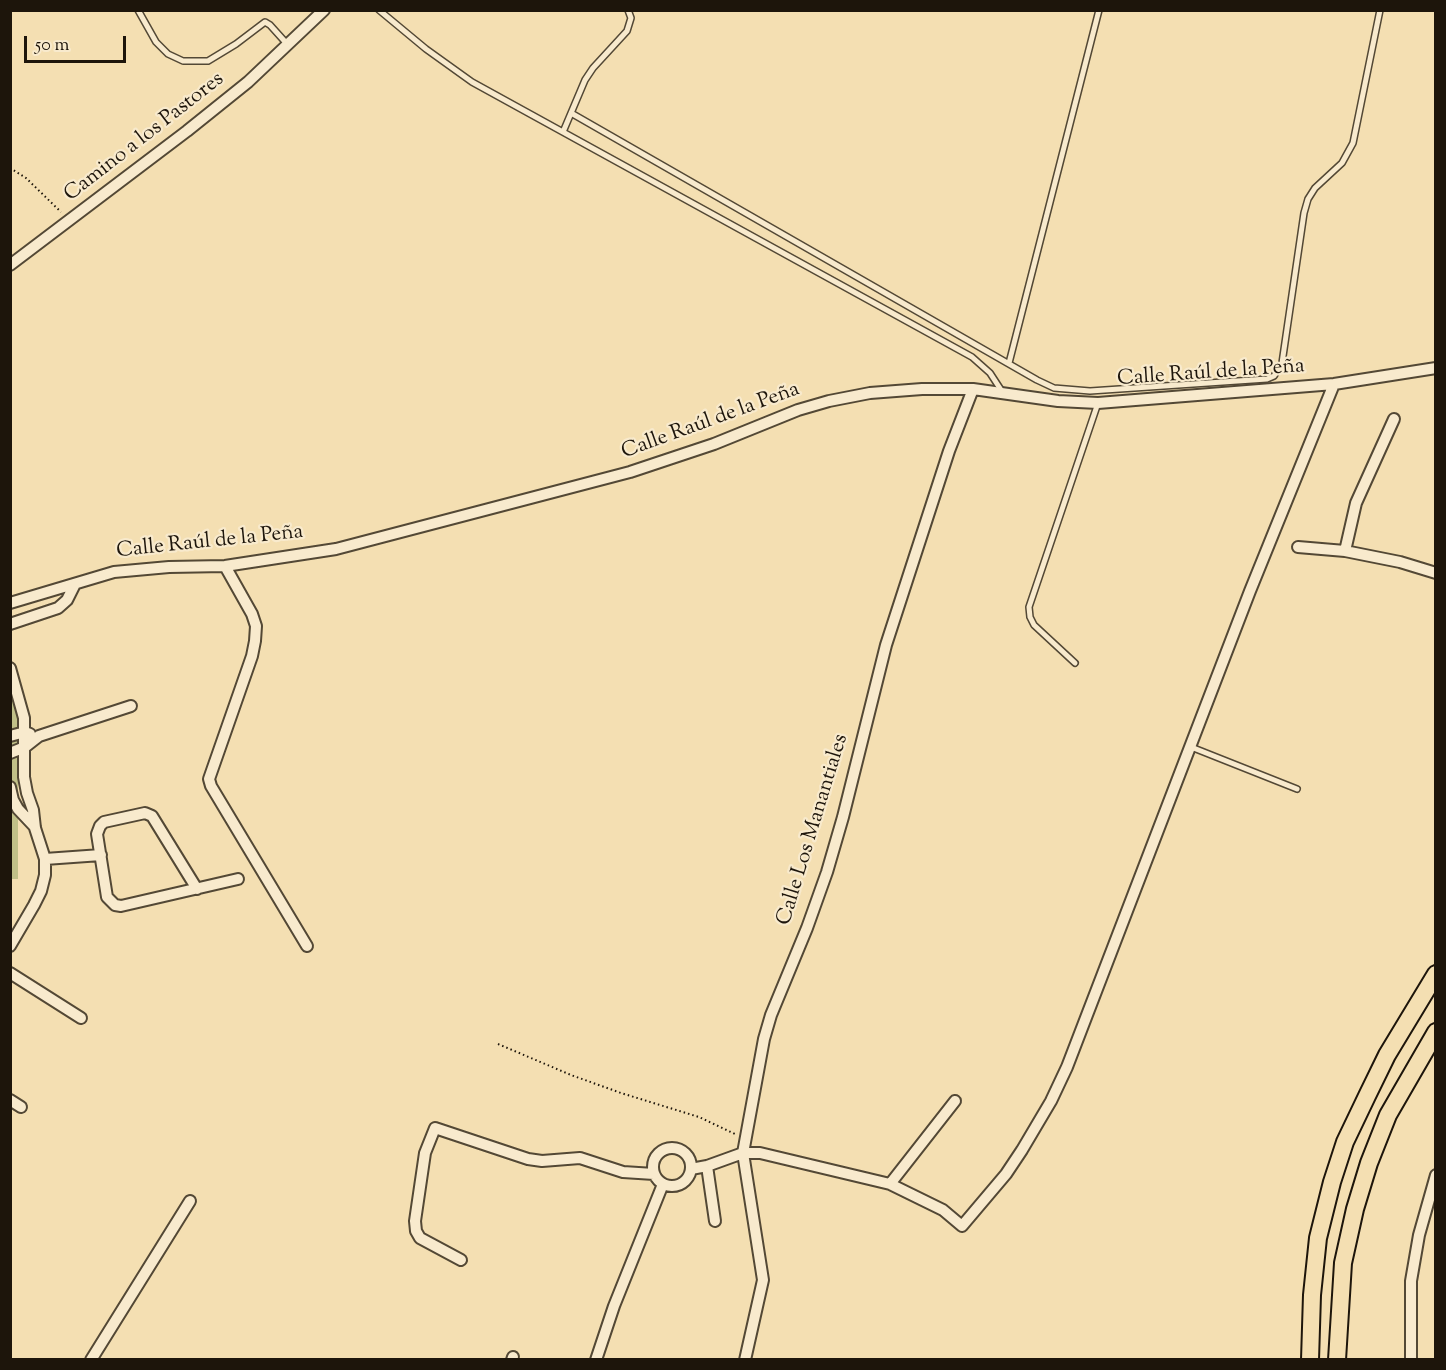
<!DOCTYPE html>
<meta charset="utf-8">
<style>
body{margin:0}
#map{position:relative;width:1446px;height:1370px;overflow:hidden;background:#f4dfb2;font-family:"Sorts Mill Goudy",serif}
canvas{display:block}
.frame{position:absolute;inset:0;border:12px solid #1d150b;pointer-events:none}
.scale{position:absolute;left:24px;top:36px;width:102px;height:27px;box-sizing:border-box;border:3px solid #1d150b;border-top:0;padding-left:8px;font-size:18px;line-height:21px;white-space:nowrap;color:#1d150b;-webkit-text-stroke:4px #f8eacd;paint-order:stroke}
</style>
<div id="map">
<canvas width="1446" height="1370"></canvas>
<div class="frame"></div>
<div class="scale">50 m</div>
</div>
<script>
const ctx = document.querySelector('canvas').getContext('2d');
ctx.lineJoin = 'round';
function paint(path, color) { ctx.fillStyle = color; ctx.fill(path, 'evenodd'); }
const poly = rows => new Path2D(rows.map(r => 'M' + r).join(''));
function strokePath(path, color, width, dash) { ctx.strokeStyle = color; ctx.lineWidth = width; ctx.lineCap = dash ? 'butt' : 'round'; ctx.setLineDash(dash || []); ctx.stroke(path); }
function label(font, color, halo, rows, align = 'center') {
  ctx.font = font + ' "Sorts Mill Goudy",serif'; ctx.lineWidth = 4.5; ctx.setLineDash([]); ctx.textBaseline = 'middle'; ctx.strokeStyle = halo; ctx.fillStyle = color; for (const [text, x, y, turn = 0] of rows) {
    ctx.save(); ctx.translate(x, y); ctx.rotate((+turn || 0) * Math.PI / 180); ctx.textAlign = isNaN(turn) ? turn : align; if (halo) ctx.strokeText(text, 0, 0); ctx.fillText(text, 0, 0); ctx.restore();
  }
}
paint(poly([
 [11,694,18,695,18,879,11,879]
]), '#c1c088');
const lane = poly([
 [138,10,156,42,168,54,183,61,208,61,236,44,265,22,270,25,288,45],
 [379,10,426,49,472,82,972,357,990,373,1003,393],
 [571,113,1037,380,1054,388,1090,391,1267,379,1274,376,1282,363,1304,213,1308,199,1315,188,1342,163,1353,143,1380,10],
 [563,132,585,80,593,68,627,31,631,18,628,10],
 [1009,363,1099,10],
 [1075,663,1034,625,1030,617,1029,607,1098,403],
 [1191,747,1297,789]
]);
const street = poly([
 [10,265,187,131,248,82,324,10],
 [1298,547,1345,551,1400,562,1436,573],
 [1345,551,1356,503,1394,419],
 [225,566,252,614,256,626,255,641,252,656,209,779,211,786,307,946],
 [10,603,114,572,169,567,225,566,336,549,630,472,714,444,798,410,829,401,870,393,922,389,973,389,1058,401,1098,403,1334,384,1436,368],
 [10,624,58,608,67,600,75,584],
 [10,668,24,718,24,777,27,793,33,810,35,828,45,859,45,875,41,891,34,905,10,946],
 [10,736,25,732,30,734],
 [10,753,25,747,39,736,131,706],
 [10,787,13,800,18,809,35,827],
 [45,859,101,855],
 [197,889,152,816,145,813,104,822,100,826,97,834,107,897,115,905,121,906,238,879],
 [10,973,81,1018],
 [10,1100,21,1107],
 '653 1167a19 19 0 1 1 38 0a19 19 0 1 1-38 0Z',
 [707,1166,715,1221],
 [691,1169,707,1166,743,1153,760,1153,890,1184,943,1210,962,1226,1006,1174,1022,1150,1051,1101,1067,1067,1250,591,1334,384],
 [890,1184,955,1101],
 [461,1260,420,1238,416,1231,415,1221,425,1153,435,1128,528,1159,542,1161,580,1158,623,1172,654,1174],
 [91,1360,190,1201],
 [512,1360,513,1357],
 [596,1360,614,1306,663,1184],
 [745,1360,763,1280,743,1153,764,1039,771,1015,807,928,827,872,843,817,886,645,949,451,973,389],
 [1411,1360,1411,1281,1419,1235,1436,1175]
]);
const primary = poly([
 [1310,1360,1312,1295,1318,1238,1332,1182,1345,1142,1367,1096,1387,1055,1436,974],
 [1337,1360,1343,1263,1355,1209,1369,1163,1388,1115,1436,1032]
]);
strokePath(lane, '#534835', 8);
strokePath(street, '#534835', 14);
strokePath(primary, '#1d150b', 20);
strokePath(poly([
 [10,168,26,178,61,212],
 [498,1044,571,1075,621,1093,699,1117,735,1134]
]), '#1d150b', 2, [1.5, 3]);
strokePath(lane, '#f8eacd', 5);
strokePath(street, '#f8eacd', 10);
strokePath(primary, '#f4dfb2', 16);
label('21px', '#1d150b', '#f8eacd', [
 ["Camino a los Pastores",145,138,-38],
 ["Calle Raúl de la Peña",1211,374,-4],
 ["Calle Raúl de la Peña",711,422,-20],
 ["Calle Raúl de la Peña",210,543,-6],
 ["Calle Los Manantiales",814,830,-73]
]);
</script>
